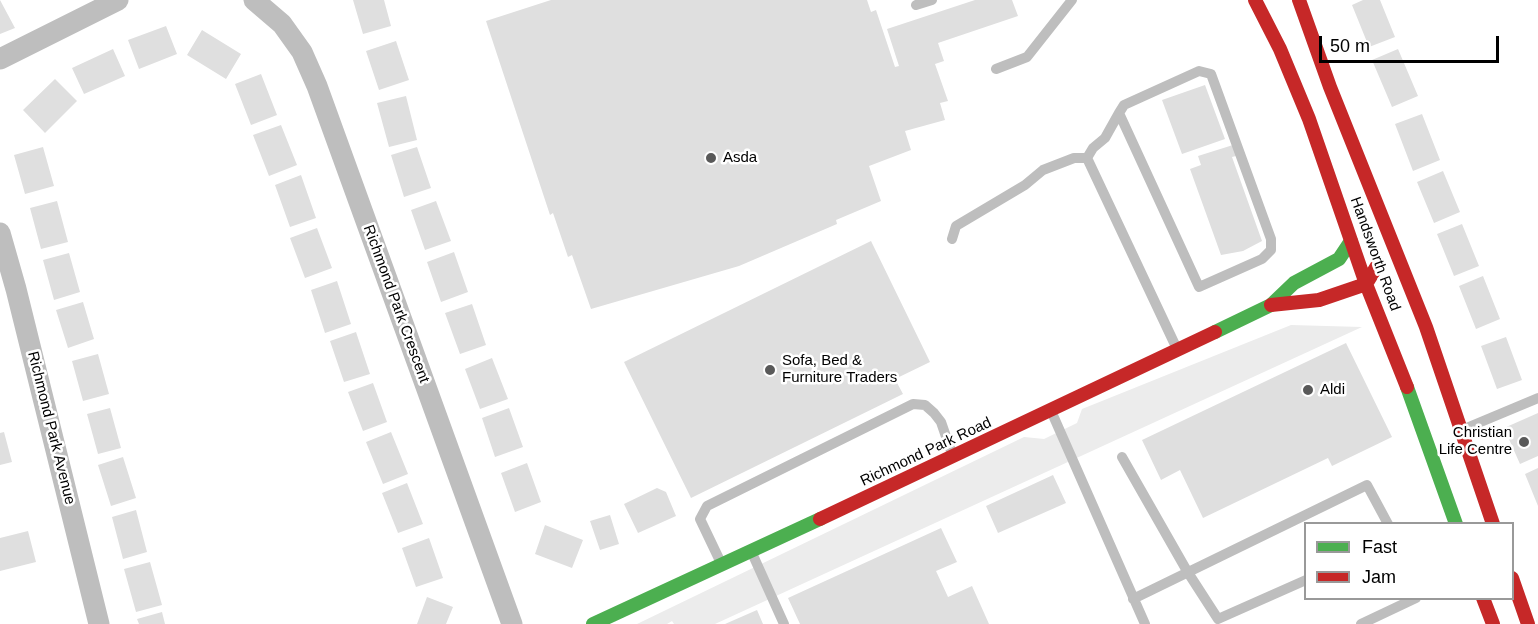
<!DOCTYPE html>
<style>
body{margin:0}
#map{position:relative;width:1538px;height:624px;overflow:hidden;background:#fff;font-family:Helvetica,sans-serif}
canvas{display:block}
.legend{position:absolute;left:1304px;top:522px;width:210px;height:78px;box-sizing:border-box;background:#fff;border:2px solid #999;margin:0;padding:8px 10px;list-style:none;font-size:18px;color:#000}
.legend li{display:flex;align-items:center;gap:12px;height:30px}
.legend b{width:30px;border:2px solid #999}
.scale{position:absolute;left:1319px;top:36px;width:180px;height:27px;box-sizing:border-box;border:3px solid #000;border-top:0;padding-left:8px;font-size:18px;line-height:21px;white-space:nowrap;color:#000;-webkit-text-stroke:4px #fff;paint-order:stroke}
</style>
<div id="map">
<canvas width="1538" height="624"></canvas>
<ul class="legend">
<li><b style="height:8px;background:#4caf50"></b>Fast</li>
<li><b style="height:8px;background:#c62828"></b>Jam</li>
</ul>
<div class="scale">50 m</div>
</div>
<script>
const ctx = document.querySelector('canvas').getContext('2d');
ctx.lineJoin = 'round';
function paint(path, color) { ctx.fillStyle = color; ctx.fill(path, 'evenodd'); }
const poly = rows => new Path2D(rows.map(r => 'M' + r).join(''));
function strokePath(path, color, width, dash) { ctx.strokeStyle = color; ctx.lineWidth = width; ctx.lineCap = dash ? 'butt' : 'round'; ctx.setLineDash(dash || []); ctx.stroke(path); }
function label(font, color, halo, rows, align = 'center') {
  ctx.font = font + ' Helvetica,sans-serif'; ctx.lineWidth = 5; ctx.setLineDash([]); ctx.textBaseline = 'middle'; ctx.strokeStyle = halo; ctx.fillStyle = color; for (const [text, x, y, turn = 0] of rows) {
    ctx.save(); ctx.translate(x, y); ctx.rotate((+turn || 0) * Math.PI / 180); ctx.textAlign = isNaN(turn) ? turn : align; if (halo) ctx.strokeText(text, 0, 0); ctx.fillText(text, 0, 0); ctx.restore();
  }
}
paint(poly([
 [1291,325,1362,327,715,624,674,624,672,621,667,624,637,624,1024,437,1044,439,1077,423,1082,409]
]), '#ececec');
paint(poly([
 [0,0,15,28,0,34],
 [353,0,384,0,391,26,363,34],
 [551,0,867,0,871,12,876,10,895,67,899,66,887,29,975,0,1012,0,1018,16,938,43,944,61,935,64,948,101,940,103,945,120,905,131,911,150,869,166,881,201,836,220,837,224,739,266,591,309,572,255,568,257,553,213,550,215,486,21],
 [1363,0,1380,0,1395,37,1369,47,1352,5],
 [166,26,177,54,139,69,128,40],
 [202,30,241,54,226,79,187,55],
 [396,41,409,80,379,90,366,51],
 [113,49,125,76,84,94,72,68],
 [1398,49,1418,96,1392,107,1372,60],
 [261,74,277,115,251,125,235,84],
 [55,79,77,101,45,133,23,110],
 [1205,85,1225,139,1182,154,1162,100],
 [406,96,417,140,389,147,377,103],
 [1422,114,1440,160,1413,171,1395,124],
 [281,125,297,165,269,176,253,135],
 [1233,145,1236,156,1232,157,1262,241,1243,251,1221,255,1190,169,1201,165,1198,156],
 [43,147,54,186,25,194,14,155],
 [417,147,431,188,404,197,391,155],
 [1443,171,1460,212,1434,223,1417,182],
 [301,175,316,218,290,227,275,185],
 [57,201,68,242,41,249,30,208],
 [436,201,451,241,425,250,411,210],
 [1462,224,1479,266,1454,276,1437,234],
 [317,228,332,268,305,278,290,238],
 [871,241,930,362,895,379,903,394,691,498,624,362],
 [454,252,468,292,441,302,427,262],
 [69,253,80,292,54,300,43,260],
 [1483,276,1500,319,1476,329,1459,286],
 [337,281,351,324,325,333,311,290],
 [83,302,94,339,68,348,56,310],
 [472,304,486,345,460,354,445,313],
 [356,332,370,374,344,382,330,341],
 [1506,337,1522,380,1497,389,1481,346],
 [1346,343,1392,437,1332,466,1328,458,1203,518,1180,470,1161,480,1142,440],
 [98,354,109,394,83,401,72,361],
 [492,358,508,399,480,409,465,369],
 [373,383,387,422,363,431,348,392],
 [110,408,121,448,98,454,87,414],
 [509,408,523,447,495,457,482,418],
 [1538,413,1538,456,1520,464,1504,428],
 [4,432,12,462,0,465,0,433],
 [391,432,408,474,383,484,366,442],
 [123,457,136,498,111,506,98,465],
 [527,463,541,502,515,512,501,473],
 [1538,468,1538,506,1525,474],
 [1053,475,1066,503,998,533,986,506],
 [407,483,423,524,398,533,382,493],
 [657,488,666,492,676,516,638,533,624,504],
 [136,510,147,552,123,559,112,517],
 [610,515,619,544,600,550,590,521],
 [545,525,583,540,572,568,535,554],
 [941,528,957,562,936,571,948,597,972,586,989,624,800,624,788,598],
 [28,531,36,562,0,571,0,538],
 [429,538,443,578,416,587,402,548],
 [150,562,162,605,136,612,124,569],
 [427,597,453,607,446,624,417,624],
 [757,610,763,624,725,624],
 [162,612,165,624,139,624,137,619]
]), '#dfdfdf');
strokePath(poly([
 [916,5,932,0],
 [996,69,1027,57,1072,0],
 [1119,113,1199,287,1262,259,1271,250,1271,239,1211,74,1199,71,1124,105,1119,113,1105,138,1093,148,1087,158,1177,349],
 [952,239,956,226,1025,185,1043,170,1074,158,1087,158],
 [1052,413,1145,624],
 [1464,429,1538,398],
 [1122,457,1187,571,1218,619,1306,580],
 [752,553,784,624],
 [721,563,700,519,707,506,913,404,925,405,934,413,941,422,952,454],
 [1133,599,1367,485,1388,524],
 [1361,624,1416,598]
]), '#bebebe', 10);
strokePath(poly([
 [254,0,282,24,302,52,317,86,512,624],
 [0,59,118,0],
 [0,233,16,289,99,624]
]), '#bebebe', 21);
strokePath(poly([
 [1215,332,1271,305,1294,283,1339,259,1351,241],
 [1407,387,1456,524],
 [593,624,820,519]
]), '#4caf50', 14);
strokePath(poly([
 [1255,0,1280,49,1309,119,1366,284,1407,387],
 [1299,0,1330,87,1426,327,1493,524],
 [1271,305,1319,300,1366,284,1377,266],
 [820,519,1215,332],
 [1512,578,1528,624],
 [1483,598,1493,624]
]), '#c62828', 14);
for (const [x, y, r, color] of [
 [711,158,6,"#595959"],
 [770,370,6,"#595959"],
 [1308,390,6,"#595959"],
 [1524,442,6,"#595959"]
]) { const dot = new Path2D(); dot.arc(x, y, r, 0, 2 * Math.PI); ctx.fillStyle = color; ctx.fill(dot); strokePath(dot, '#fff', 2); }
label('15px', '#000', '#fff', [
 ["Asda",723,158],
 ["Sofa, Bed &",782,361],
 ["Furniture Traders",782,378],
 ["Aldi",1320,390],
 ["Christian",1512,433,"right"],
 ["Life Centre",1512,450,"right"]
], 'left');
label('15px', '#000', '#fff', [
 ["Handsworth Road",1375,254,70],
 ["Richmond Park Crescent",396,304,70],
 ["Richmond Park Avenue",51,428,76],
 ["Richmond Park Road",926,452,-25]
]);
</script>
